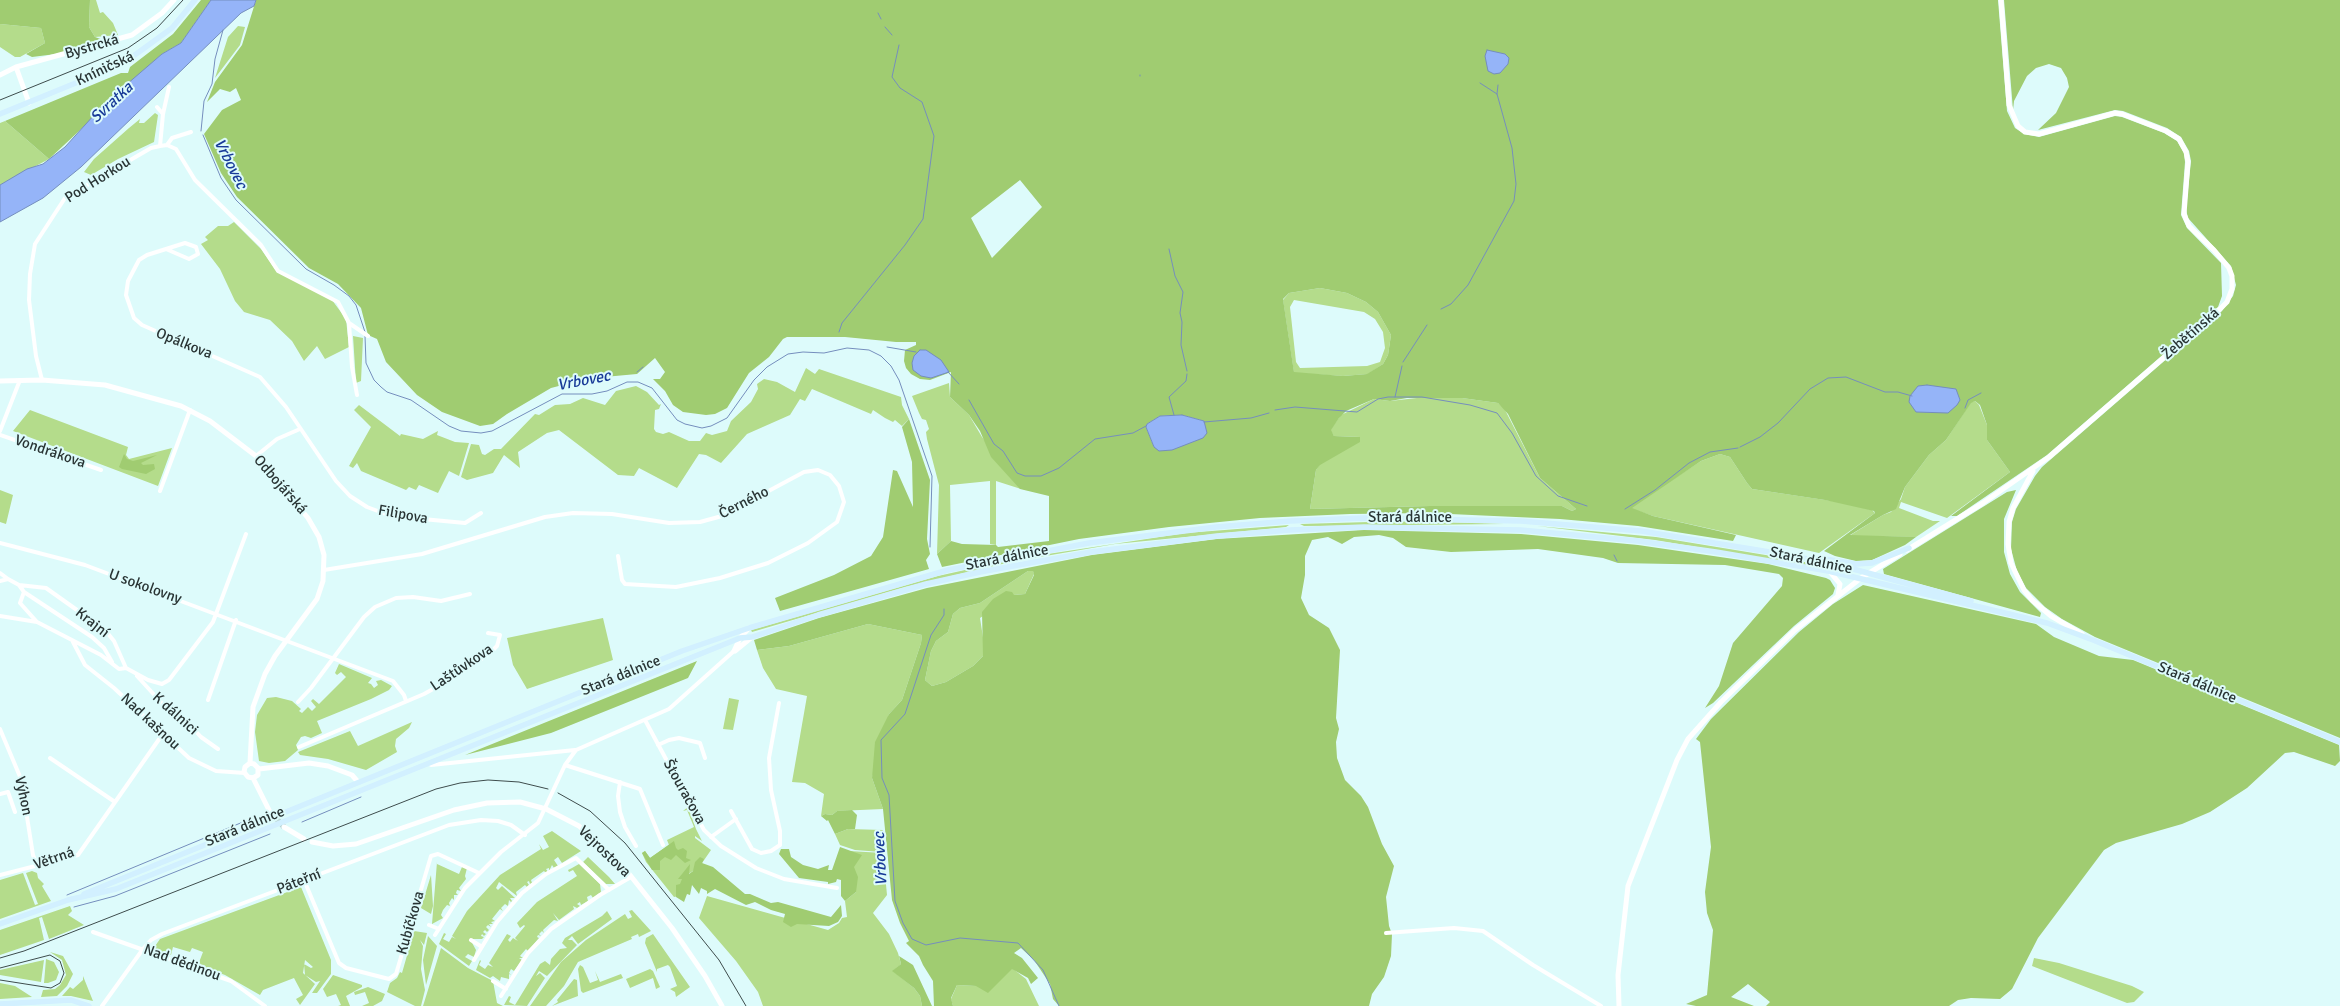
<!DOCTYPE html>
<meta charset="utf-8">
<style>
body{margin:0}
canvas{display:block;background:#ddfbfb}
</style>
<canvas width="2340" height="1006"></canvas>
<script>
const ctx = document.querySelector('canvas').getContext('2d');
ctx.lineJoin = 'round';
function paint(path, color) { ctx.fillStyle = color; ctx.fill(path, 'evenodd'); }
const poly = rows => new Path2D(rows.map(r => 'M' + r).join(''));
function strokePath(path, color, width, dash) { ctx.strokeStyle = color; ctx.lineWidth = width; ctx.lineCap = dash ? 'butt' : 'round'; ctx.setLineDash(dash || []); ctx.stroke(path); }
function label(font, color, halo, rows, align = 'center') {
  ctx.font = font + ' Signika,sans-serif'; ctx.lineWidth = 4; ctx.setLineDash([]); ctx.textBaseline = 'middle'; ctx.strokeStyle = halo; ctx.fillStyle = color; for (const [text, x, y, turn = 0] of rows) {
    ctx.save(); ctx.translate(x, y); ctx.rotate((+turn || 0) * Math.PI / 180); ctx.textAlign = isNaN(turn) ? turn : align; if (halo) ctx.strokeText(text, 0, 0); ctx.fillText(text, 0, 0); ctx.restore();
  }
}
paint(poly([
 [90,0,96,0,100,13,103,12,113,23,118,35,95,37,89,27],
 [0,24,41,28,45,43,20,57,15,57,0,47],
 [238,26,245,27,240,45,215,78,228,37],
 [155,113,158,115,154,142,118,159,91,175,84,172,94,159,129,128,140,119,139,123,144,123],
 [5,121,49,159,0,185,0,123],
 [234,222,261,249,277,272,332,300,346,319,349,347,325,359,317,346,304,361,292,341,270,320,244,312,235,301,220,269,201,244,208,240,205,237,218,226,228,226],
 [1320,288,1347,293,1366,302,1378,312,1391,335,1388,355,1383,364,1368,374,1343,376,1294,373,1283,300,1289,293],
 [1294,300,1364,312,1375,319,1383,332,1385,348,1380,362,1367,366,1300,368,1296,362,1290,307],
 [353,336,363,338,361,381,356,383],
 [806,368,815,374,819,369,901,397,902,405,909,419,902,426,895,420,893,422,885,418,873,410,871,414,812,389,805,401,800,399,790,415,747,434,721,463,706,455,699,454,677,488,639,468,634,476,618,475,559,430,547,433,518,452,520,468,504,455,493,473,467,480,461,477,471,444,479,445,482,454,485,455,494,449,501,449,535,414,539,415,555,405,570,404,583,398,605,405,616,391,636,386,647,392,659,405,661,404,659,409,655,410,654,429,656,432,663,434,669,432,689,441,700,441,706,433,712,435,727,431,731,421,751,402,758,389,757,384,764,379,777,382,795,392],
 [949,383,950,397,969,415,982,437,1021,489,996,481,996,545,990,544,990,481,950,485,951,541,937,554,939,485,927,439,926,432,929,429,926,420,922,419,919,413,912,396],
 [1426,397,1462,398,1498,403,1504,408,1540,478,1576,509,1572,511,1562,506,1430,506,1310,509,1316,470,1320,464,1343,451,1360,437,1334,436,1330,430,1341,415,1374,399,1390,401],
 [1975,401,1979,405,1987,425,1987,440,2010,472,1947,518,1901,502,1899,508,1933,521,1940,521,1916,537,1849,536,1883,515,1891,512,1901,499,1905,487,1929,455,1946,440,1971,402],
 [359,405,400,436,401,434,423,439,438,431,437,435,455,442,469,443,459,476,449,471,438,493,419,485,416,490,409,487,406,490,361,471,357,463,353,468,349,466,371,427,354,410],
 [30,410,128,447,126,455,129,459,172,448,158,486,13,431],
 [1720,454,1730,457,1747,483,1752,489,1839,502,1872,510,1875,513,1819,553,1653,516,1632,509,1632,506,1701,461],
 [0,490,13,495,6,524,0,522],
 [1404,521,1505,524,1304,526,1300,524],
 [1289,525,1286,527,1115,544,1028,559,1028,557,1186,533],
 [1537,526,1656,537,1796,560,1853,573,1655,540],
 [1019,558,1019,560,905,587,752,632,751,630,938,576],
 [1028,571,1033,571,1034,574,1025,594,1014,595,980,618,984,644,983,656,973,666,946,682,932,686,925,680,931,651,936,641,948,632,953,614,960,608,980,603],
 [603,618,613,660,527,689,513,665,507,638],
 [868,624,922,635,921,643,902,700,889,714,872,778,883,809,837,811,832,815,825,814,821,816,824,794,805,783,792,782,807,696,776,689,763,668,757,650,789,646],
 [339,664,372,678,368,683,371,684,374,688,378,685,376,681,381,680,392,686,389,690,371,699,317,721,322,733,311,738,305,736,301,737,296,745,298,750,285,761,269,763,259,761,255,732,257,715,267,698,276,697,292,701,301,709,299,711,302,713,308,707,312,711,316,707,311,701,313,699,319,704,346,677,341,672,337,675,335,673],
 [729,698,739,700,733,730,723,729],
 [412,722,409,728,396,739,395,746,397,752,366,770,328,759,300,755,298,752,350,731,358,746],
 [688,807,696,829,702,841,695,836,695,838,711,850,700,866,687,875,679,896,674,897,646,862,642,853,645,851,650,858,669,845,667,840,694,827,687,810,683,811],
 [848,829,883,830,882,852,855,850,840,845,835,834],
 [552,831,581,851,562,863,558,857,554,860,558,866,554,868,552,865,549,871,549,868,546,869,548,872,546,873,544,871,531,880,532,883,530,884,529,881,527,882,529,885,527,887,525,885,516,892,517,896,499,882,496,888,498,890,502,886,515,898,510,898,512,901,511,902,509,900,508,906,505,904,501,908,503,911,500,909,492,919,495,921,491,922,493,924,489,924,491,927,488,925,486,927,489,930,487,932,485,930,483,932,486,934,484,936,482,934,481,936,484,937,482,939,470,939,476,950,474,957,468,954,465,957,472,961,469,966,439,944,444,933,446,934,443,939,449,942,452,937,456,939,452,936,467,911,500,875,541,849,539,844,543,850,549,847,543,836],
 [849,851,883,853,887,895,873,913,889,934,898,953,901,964,893,971,914,988,920,996,922,1006,763,1006,758,992,736,961,699,918,707,896,828,930,839,923,842,918,847,917,845,901,856,892],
 [588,857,609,877,615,884,606,884,583,862],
 [437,862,437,864,459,874,462,867,467,868,465,876,466,879,459,888,461,891,457,890,456,893,458,895,454,895,454,900,452,898,449,903,450,906,447,905,443,910,441,915,443,918,432,924],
 [579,864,600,884,601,892,593,898,591,895,587,897,588,901,581,905,580,902,577,904,580,906,577,908,573,906,574,909,559,920,553,913,558,921,554,920,543,930,544,933,542,931,539,934,541,936,538,935,537,937,539,938,528,951,526,949,520,956,523,958,519,958,522,960,514,971,511,969,509,973,511,975,509,974,509,979,501,977,500,981,493,976,490,978,476,970,480,960,481,961,479,965,485,969,488,965,493,967,489,963,507,934,511,936,508,940,510,942,513,938,518,941,515,938,525,926,524,925,520,928,517,923,537,902,577,876,573,870,569,872,568,870,572,868,585,874,572,868],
 [32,871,37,873,38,878,44,884,42,886,51,901,0,919,0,880,23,873,35,905,38,904,26,873],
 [431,875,433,906,431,914,421,908],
 [301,887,331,960,331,974,317,993,312,993,320,981,316,982,305,975,304,964,311,968,313,967,305,960,303,973,315,984,300,1005,296,999,303,995,294,978,263,990,260,995,225,975,198,965,203,952,192,948,190,952,173,947,171,955,153,949,160,939],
 [70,906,72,911,68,915,84,925,49,939,42,917,39,918,44,940,0,955,0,930],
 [632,910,651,931,639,937,638,934,631,937,632,939,578,962,564,986,546,1006,530,1006,561,962,586,940,625,914,628,919,632,917,629,911],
 [607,911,612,919,578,944,572,936,568,940,572,940,577,945,547,976,539,971,536,976,540,973,545,978,527,1006,504,1005,509,996,511,997,509,1002,515,1005,540,964,545,961,550,965,551,959,560,949,567,948,562,943,565,938,602,916],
 [414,931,427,933,424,945,420,940,423,946,421,969,425,990,421,1006,415,1006,387,992,390,983,397,978,400,972,402,973],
 [653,934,690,987,676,997,675,992,670,989,677,986,670,967,668,965,657,969,657,972,645,943,646,938],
 [428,936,437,946,426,985,423,960],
 [441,948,468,968,493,981,497,1003,503,1006,423,1006],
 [50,952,63,956,73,974,67,986,57,996,41,997,43,990,55,989,60,985,66,975,62,960],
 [2034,958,2059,963,2132,986,2144,992,2134,1002,2127,1003,2032,966],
 [46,959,54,962,59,972,56,980,48,983,44,983],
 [44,960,41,982,0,975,0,970],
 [580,965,583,967,590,983,598,980,595,971,600,982,621,974,623,978,583,993,581,991,578,969],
 [1012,968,1026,979,1039,1006,953,1006,951,999,957,985,976,986],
 [650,969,653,971,660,987,656,989,653,978,630,988,626,979],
 [333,975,362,985,362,987,346,996,350,1006,338,1006,341,1005,336,994,327,997,323,989],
 [83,976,93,1001,71,996,62,996,70,987,73,989,83,980],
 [574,979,577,980,578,996,552,1006,558,1002,557,1000],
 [0,983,15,986,32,997,0,999],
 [368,987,385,994,382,1001,373,1006,362,1006,369,1003,365,992,355,995,354,992]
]), '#b4dc8b');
paint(poly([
 [0,0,90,0,89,27,95,37,106,41,56,54,32,57,26,54,45,43,41,28,0,24],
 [201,0,211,0,181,43,162,54,49,159,5,121,121,73,128,73,130,67,173,34],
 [256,0,1998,0,2007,111,2015,128,2024,134,2039,137,2115,116,2122,117,2164,133,2177,141,2184,153,2185,162,2181,215,2187,228,2221,263,2222,296,2218,307,2047,455,1957,516,1951,516,2010,472,1987,440,1987,425,1980,405,1975,401,1971,403,1946,440,1929,455,1905,487,1896,509,1883,515,1850,535,1916,537,1905,545,1872,560,1856,561,1835,556,1824,551,1875,513,1874,511,1825,500,1752,489,1747,483,1730,457,1720,454,1701,461,1632,508,1653,516,1736,535,1733,541,1638,526,1560,519,1428,513,1350,514,1260,518,1169,527,1079,539,942,567,937,554,951,541,962,544,996,545,998,547,1049,541,1049,496,1020,489,991,457,980,431,969,415,950,397,951,372,930,380,920,379,911,374,906,368,904,361,905,350,916,345,916,342,896,342,845,337,787,337,783,339,769,357,749,373,727,408,715,414,706,415,683,412,673,405,665,391,653,379,660,379,665,372,655,358,637,374,604,377,602,380,578,381,551,388,507,414,493,424,480,426,442,412,417,395,386,362,377,339,368,335,361,308,338,284,309,268,237,197,221,173,204,134,222,110,241,100,236,88,230,92,220,89,207,102,215,82,242,45],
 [1020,180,1042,207,992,258,971,218],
 [1320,288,1347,293,1366,302,1378,312,1391,335,1388,355,1383,364,1367,374,1343,376,1294,372,1283,299,1289,293],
 [1407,398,1462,398,1498,403,1508,414,1540,478,1576,509,1572,511,1562,506,1430,506,1310,509,1316,470,1320,465,1360,442,1360,437,1334,436,1331,430,1339,418,1346,411,1374,399,1390,401],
 [1182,415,1204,421,1154,447,1146,427,1147,424,1160,416],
 [2004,0,2340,0,2340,738,2095,637,2062,619,2045,607,2026,588,2017,571,2011,549,2012,522,2016,509,2035,476,2042,467,2222,311,2233,296,2236,285,2231,266,2188,218,2186,209,2191,161,2189,151,2181,137,2167,128,2123,111,2115,110,2038,130,2056,113,2069,87,2067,78,2061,68,2049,64,2036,68,2027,76,2014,101,2013,110],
 [909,419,930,480,927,539,930,554,926,560,929,569,780,611,775,598,834,575,871,556,883,537,893,470,897,471,913,507,912,462,902,427],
 [124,454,127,459,133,461,157,455,141,463,143,465,154,464,155,469,146,474,122,469,119,467],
 [2016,490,2004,519,2004,552,2010,574,2020,592,2041,613,2040,617,1884,574,1883,569,2007,492],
 [1364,530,1521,534,1638,545,1768,564,1826,578,1830,580,1835,588,1833,594,1794,626,1713,703,1705,708,1719,686,1733,643,1782,586,1783,578,1779,574,1725,565,1618,563,1603,558,1538,549,1451,552,1406,547,1393,538,1379,535,1354,537,1342,544,1328,537,1312,540,1305,556,1305,575,1301,598,1309,615,1329,628,1340,650,1336,718,1339,729,1336,742,1337,758,1345,780,1361,796,1368,807,1382,844,1394,866,1386,897,1389,926,1392,934,1391,956,1384,977,1372,994,1369,1006,1059,1006,1053,999,1050,984,1034,960,1021,948,1014,953,1022,958,1038,978,1031,984,1028,978,1012,969,988,993,976,986,957,985,951,998,953,1006,934,1006,933,981,923,965,919,956,906,943,909,941,900,923,892,900,883,809,872,778,875,742,889,714,902,700,921,643,922,635,868,624,789,646,757,650,754,640,819,618,927,588,1092,555,1217,539],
 [1028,571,1033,571,1034,575,1025,594,1014,595,1012,592,1006,591,993,599,982,612,983,656,973,666,946,682,932,686,925,680,931,651,936,641,948,632,953,614,960,608,980,603],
 [1863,585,2036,624,2054,637,2099,656,2133,660,2339,745,2340,761,2335,766,2294,752,2285,753,2247,788,2210,812,2182,824,2116,843,2104,850,2038,938,2012,989,2000,999,1971,998,1958,1000,1949,1006,1766,1006,1770,1002,1748,984,1731,997,1754,1006,1696,1006,1686,1004,1707,995,1713,930,1707,913,1705,892,1711,847,1700,742,1696,739,1711,719,1799,632,1833,604],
 [697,661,688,678,551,733,465,755],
 [852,810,857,815,855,829,848,829,835,834,828,820,827,821,821,816,825,814,832,815,837,811],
 [674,841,676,848,678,850,683,848,687,851,686,858,691,860,685,863,676,855,671,860,665,857,660,861,660,870,652,870,642,853,645,851,650,858],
 [840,847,862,855,854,867,858,877,856,892,845,901,841,896,841,880,837,879,836,882,828,884,828,882,799,878,779,854,781,849,789,849,791,857,803,865,818,869,829,865,828,870,832,870],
 [700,857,704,859,702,863,713,867,745,894,750,894,771,903,778,902,831,917,841,905,842,916,838,922,829,926,797,924,791,927,783,922,785,914,771,910,755,902,746,905,715,889,707,894,707,891,701,888,699,894,692,885,690,895,687,894,684,902,676,897,676,885,680,884,682,879,678,879,690,864,689,874,693,871,695,862],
 [899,956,913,965,932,1006,922,1006,920,996,914,988,892,971,901,964]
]), '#a0cc71');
const water = poly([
 [211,0,256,0,254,6,241,13,81,167,43,198,0,222,0,185,27,169,43,164,65,147,105,103,162,54,181,43,211,0],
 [1487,50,1505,54,1509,58,1508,64,1500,73,1494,74,1488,71,1485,56,1487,50],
 [920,350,926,350,941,360,949,372,931,378,921,376,913,370,912,363,914,356,920,350],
 [1927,385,1956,389,1960,400,1957,405,1948,413,1916,412,1909,402,1910,396,1918,386,1927,385],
 [1182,415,1204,421,1207,433,1203,438,1172,450,1159,451,1154,447,1146,427,1147,424,1160,416,1182,415]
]);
paint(water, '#95b4f8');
strokePath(water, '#758ebd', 1);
strokePath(poly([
 [878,13,881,19],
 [885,27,892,35],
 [1140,75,1140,76],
 [1497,94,1498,85],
 [201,131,204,101,212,84,215,59,223,30],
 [203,135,221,178,236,200,306,269,334,285,349,296,356,305,365,332],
 [1169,249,1175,276,1183,292,1180,313,1182,322,1181,345,1187,371],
 [1441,309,1451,304,1468,285,1514,201,1516,184,1512,148,1497,94,1480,83],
 [839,332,842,323,905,245,923,219,934,136,922,102,900,88,892,77,899,45],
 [365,336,366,363,374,380,381,387,387,392,411,400,449,426,461,431,481,433,492,431,562,394,592,394,607,391,627,382,638,382,652,388,677,420,685,424,702,428,711,426,727,418,754,380,767,367,788,354,803,352,824,353,847,348,869,350,881,356,891,366,899,380,932,476,930,547],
 [887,347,916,352],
 [1403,362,1427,325],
 [637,372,643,367],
 [948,372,959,384],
 [1395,397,1402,366],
 [969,400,994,444,1003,451,1017,473,1025,476,1041,476,1059,468,1095,439,1133,433,1146,426],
 [1965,408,1968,400,1981,393],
 [1275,410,1295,407,1357,412,1378,399,1388,397,1422,397,1470,405,1497,413,1512,433,1536,476,1558,496,1587,506],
 [1174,415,1169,397,1186,381,1187,374],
 [1204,422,1251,418,1269,413],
 [1740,447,1760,437,1778,423,1810,389,1828,378,1846,377,1885,392,1898,392,1912,396],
 [1625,509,1655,490,1689,463,1710,452,1738,448],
 [1614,555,1617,561],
 [944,609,944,615,931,635,905,714,881,740,882,778,889,795,895,901,903,923,912,939,926,945,960,938,1018,943,1043,970,1059,1006],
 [302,822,361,797],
 [67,895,255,817],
 [74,907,115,896,270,834]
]), '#758ebd', 1);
strokePath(poly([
 [270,812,284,827]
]), '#b9d3d3', 5.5, [5.5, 3]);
strokePath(poly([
 [157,107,163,114],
 [167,145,172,138,191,132],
 [160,146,163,114,169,87],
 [166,249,189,259,198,254,196,247,185,243,147,255,139,260,128,281,126,295,134,318,142,325,260,377,286,407,336,481,350,496,367,507,391,516,465,523,481,513],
 [349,323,352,367,357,395],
 [42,380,36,356,29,300,30,274,35,244,65,198,151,148,160,146,167,145,176,149,195,180,261,245,278,271,338,302,349,323,368,336],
 [0,431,20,380],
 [0,435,101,470],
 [256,456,277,439,300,429],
 [160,491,190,410],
 [0,543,85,565,393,681,404,695,406,701],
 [324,570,422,554,545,517,573,513,612,514,669,523,700,522,722,516,804,472,818,470,830,475,839,486,844,502,837,522,808,543,768,563,720,578,676,587,625,584,622,580,618,556],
 [0,573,8,579],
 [0,581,8,579,19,585,46,588,105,630,114,641,126,668,148,680,162,684,169,680,213,622,246,534],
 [19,585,24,592,92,637,104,648,112,662],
 [24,592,20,603,37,622],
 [0,616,37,622,101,655,119,669,126,668],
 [73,642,85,665,114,688,189,758,216,771,245,773],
 [137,676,170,712,188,723,201,737,218,749],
 [208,700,236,620],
 [298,702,311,688,364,617,375,607,396,598,413,597,441,601,470,594],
 [645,720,704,830,721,846,756,868,784,879,837,888],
 [0,729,21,779,33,855,37,866],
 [658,745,669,740,679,738,700,743,705,758],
 [299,747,424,694,453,678,490,653,497,646,500,635,488,633],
 [50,758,115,802],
 [431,765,575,750],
 [565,765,640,789,663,845],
 [620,782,618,796,620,812,625,827,636,846],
 [0,794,8,792,15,812],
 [731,811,752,849,761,853,771,851,780,845,780,831,771,790,769,758,779,703],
 [711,837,736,819],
 [0,875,78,855,162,735],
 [304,880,339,963,346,968,389,979,396,974,431,856,438,854,479,873],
 [429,925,439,929],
 [93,932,231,981,265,1006],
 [1386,933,1454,928,1483,931,1533,965,1601,1006],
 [435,935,465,888,501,852,538,823,565,765,576,750,669,709,734,651],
 [471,940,482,947],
 [474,960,497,922,522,893,546,874,576,858,609,890],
 [493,981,506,989],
 [501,996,528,953,551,929,600,895,631,877],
 [102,1006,143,949,151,940,162,934,449,825,481,820,498,821,511,825,525,835]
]), '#fff', 4);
strokePath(poly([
 [16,67,29,103],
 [0,75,16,67,132,35,162,13,174,0],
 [0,381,42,380,105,385,181,406,210,421,256,456,308,518,319,537,324,555,323,581,317,599,275,656,265,674,253,707,250,763],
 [2033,471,2013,508,2009,522,2008,544,2011,563,2024,590,2032,600,2051,616,2082,634],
 [1907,550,1983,503,2049,457,2220,309,2227,302,2232,289,2232,276,2229,268,2214,250,2189,226,2184,214,2188,162,2186,152,2179,139,2166,131,2122,114,2115,113,2039,134,2025,132,2018,126,2009,105,2001,0],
 [1830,572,1840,584,1838,595],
 [734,651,740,638,749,628],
 [735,651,752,637],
 [250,763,254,764,258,768,258,775,253,778],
 [250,763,245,767,244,772,248,777,253,778],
 [259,769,309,763,328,766,352,775,358,782],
 [253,778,270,812],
 [284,827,304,839],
 [312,842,333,846,356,844,454,810,487,803,520,802,546,809,579,826,626,870,672,928,705,976,722,1006],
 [1619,1006,1618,975,1628,886,1677,760,1688,739,1721,702,1795,630,1861,578,1900,554]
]), '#fff', 5);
strokePath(poly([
 [0,114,105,71,132,57,172,28,195,0],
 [1825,559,1856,564,1872,563,1909,548],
 [84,894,682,651,749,628,948,570,1089,543,1216,527,1290,521,1363,518,1521,521,1641,531,1788,555,1842,566,1971,601],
 [68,900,116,889,740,638,752,637,818,615,926,584,980,572,1091,552,1217,536,1290,530,1364,527,1521,530,1638,541,1716,552,1828,571,2047,623,2093,640,2340,742],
 [0,924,71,899],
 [0,1004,71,1000,89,1006]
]), '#d2f0ff', 5.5);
strokePath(poly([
 [0,100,128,48,157,28,183,0],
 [558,793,590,811,625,843,719,960,746,1006],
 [0,958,24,951,436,789,460,783,488,780,519,782,548,789],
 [0,968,50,955,60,961,64,973,60,983,51,988,0,980]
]), '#3e4c4c', 1);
label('15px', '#293434', '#ddfbfb', [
 ["Bystrcká",92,47,-16],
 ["Kníničská",105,69,-25],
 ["Pod Horkou",98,180,-32],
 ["Žebětínská",2191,334,-41],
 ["Opálkova",184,344,22],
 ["Vondrákova",50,452,19],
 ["Odbojářská",280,485,49],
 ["Černého",744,503,-27],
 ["Filipova",403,515,10],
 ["Stará dálnice",1410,518],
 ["Stará dálnice",1007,558,-11],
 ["Stará dálnice",1811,561,12],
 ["U sokolovny",145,587,20],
 ["Krajní",92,623,38],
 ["Laštůvkova",462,668,-34],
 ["Stará dálnice",621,676,-22],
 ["Stará dálnice",2197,683,23],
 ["K dálnici",175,714,42],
 ["Nad kašnou",150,722,43],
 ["Štouračova",684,792,61],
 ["Výhon",23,796,78],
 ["Stará dálnice",245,827,-22],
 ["Vejrostova",604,852,44],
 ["Větrná",54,859,-19],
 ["Páteřní",299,882,-21],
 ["Kubíčkova",411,923,-74],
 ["Nad dědinou",182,963,20]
]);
label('italic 16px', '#193b98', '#ddfbfb', [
 ["Svratka",112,103,-43],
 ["Vrbovec",230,164,63],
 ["Vrbovec",584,381,-11],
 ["Vrbovec",881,859,-93]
]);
</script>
